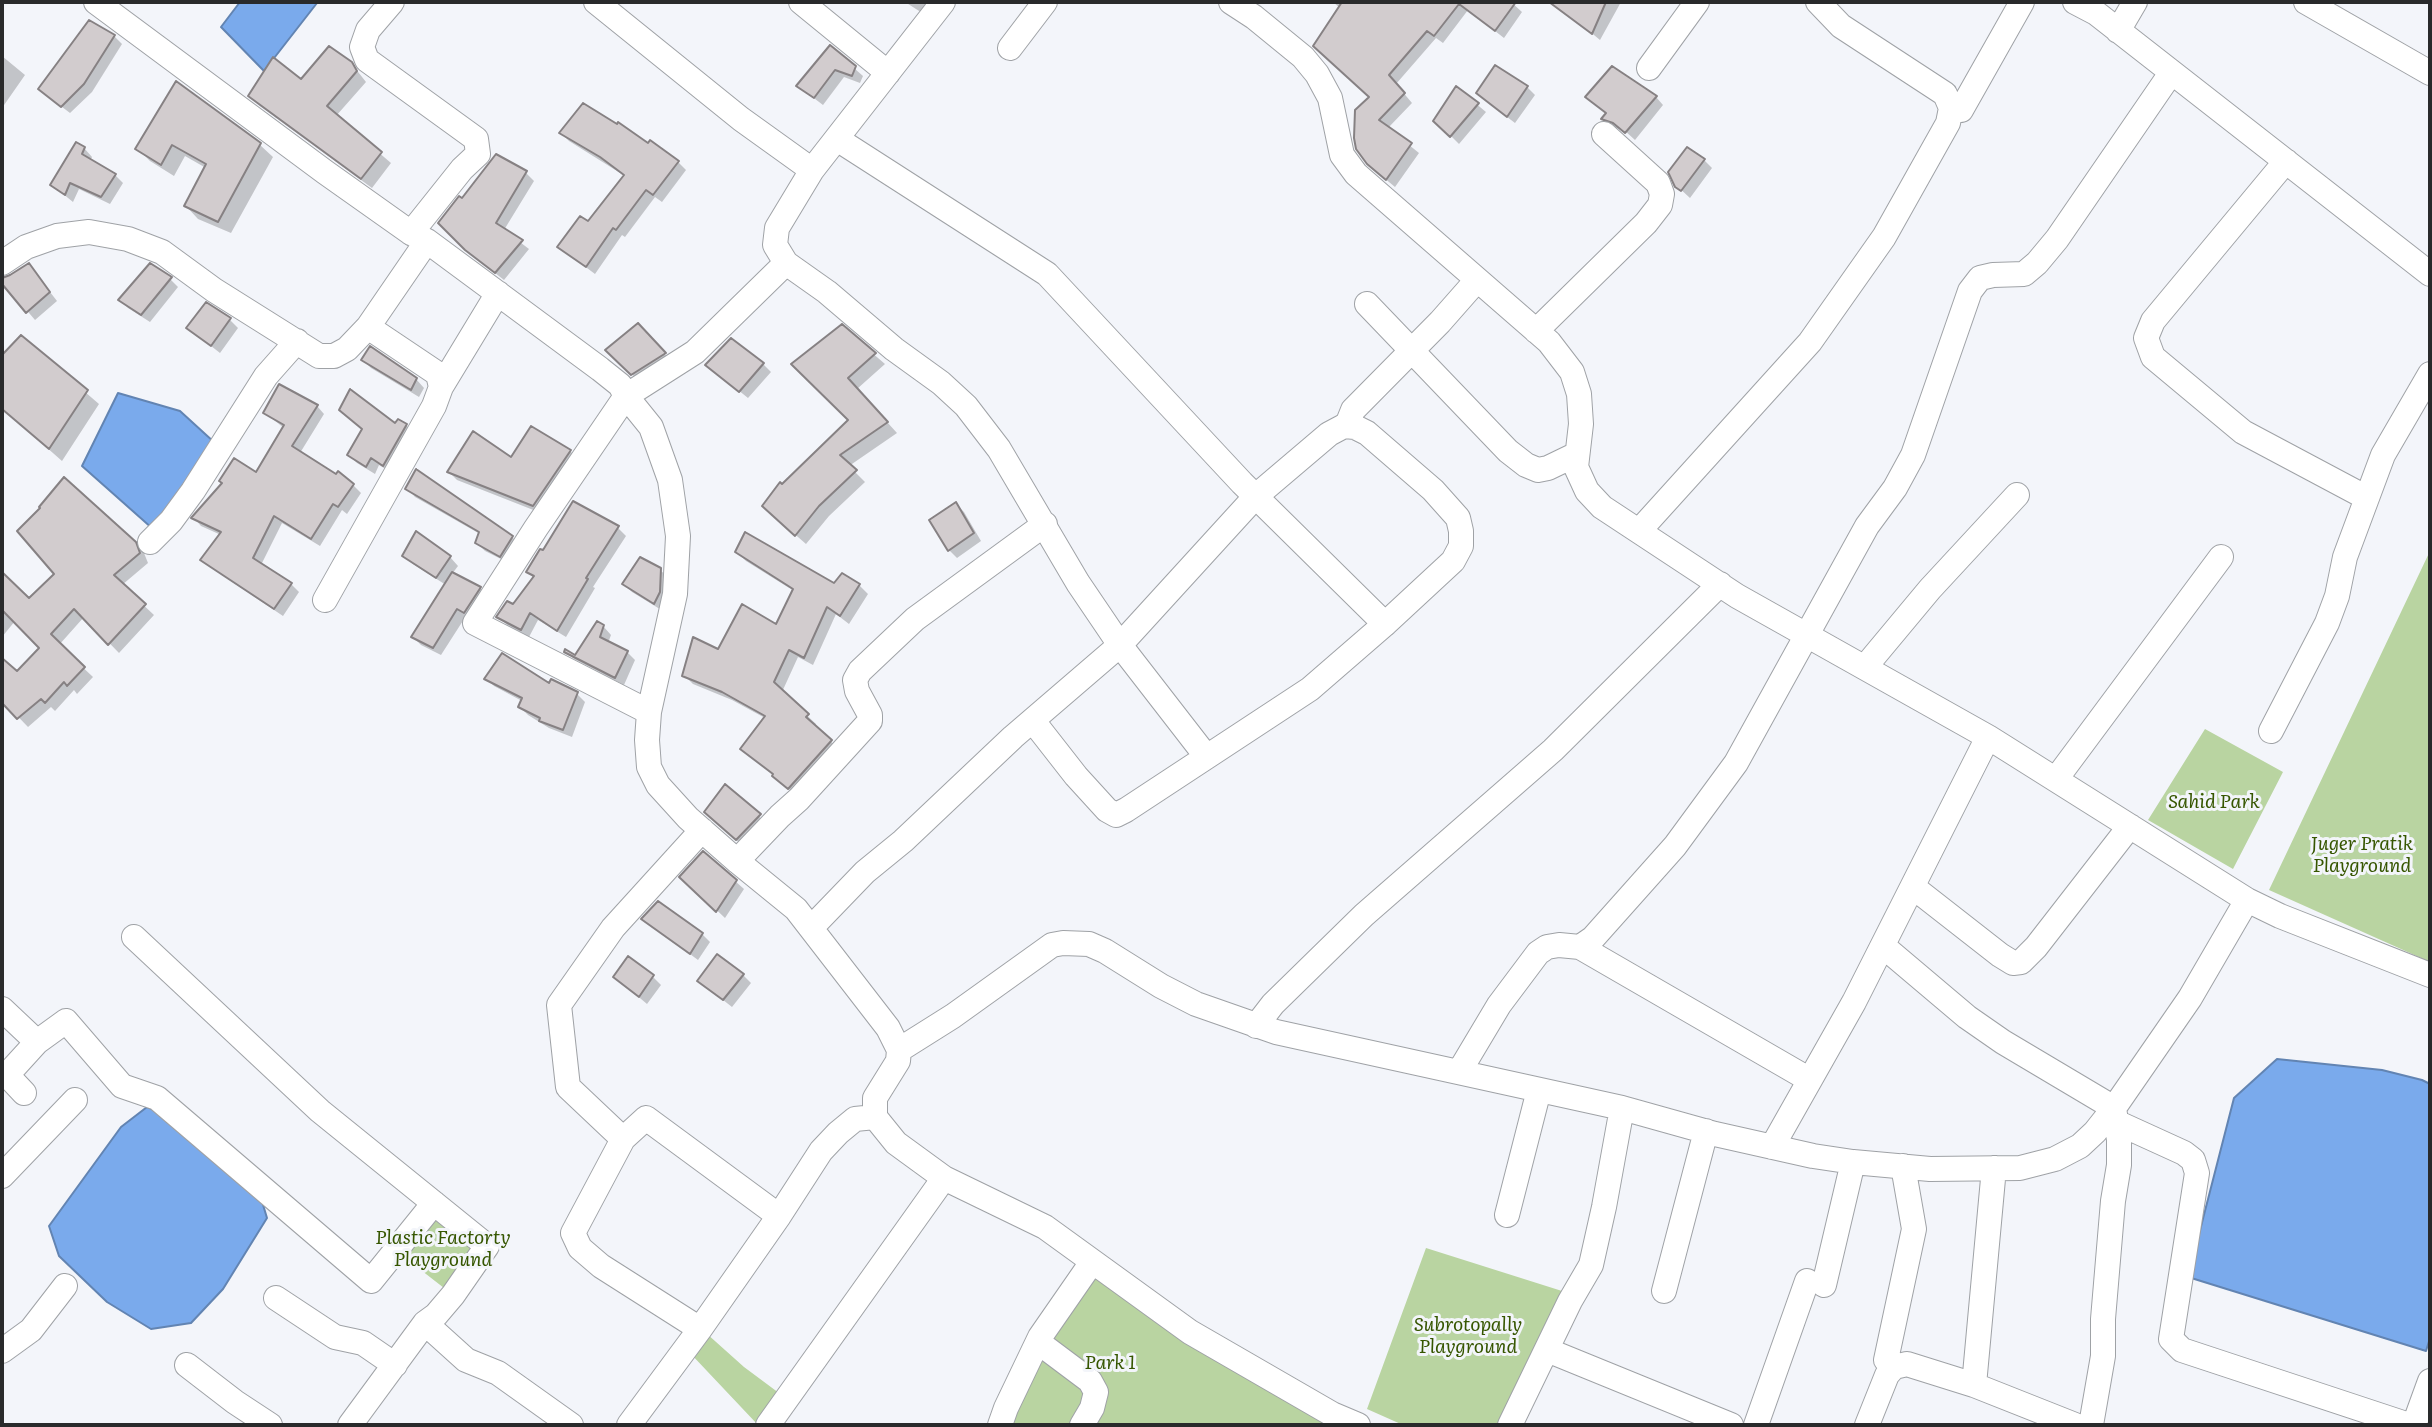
<!DOCTYPE html>
<style>
body{margin:0}
#map{position:relative;width:2432px;height:1427px;overflow:hidden;background:#f3f5fa;font-family:Literata,serif}
canvas{display:block}
.frame{position:absolute;inset:0;border:4px solid #292a2b;pointer-events:none}
</style>
<div id="map">
<canvas width="2432" height="1427"></canvas>
<div class="frame"></div>
</div>
<script>
const ctx = document.querySelector('canvas').getContext('2d');
ctx.lineJoin = 'round';
function paint(path, color) { ctx.fillStyle = color; ctx.fill(path, 'evenodd'); }
const poly = rows => new Path2D(rows.map(r => 'M' + r).join(''));
function strokePath(path, color, width, dash) { ctx.strokeStyle = color; ctx.lineWidth = width; ctx.lineCap = dash ? 'butt' : 'round'; ctx.setLineDash(dash || []); ctx.stroke(path); }
function label(font, color, halo, rows, align = 'center') {
  ctx.font = font + ' Literata,serif'; ctx.lineWidth = 6; ctx.setLineDash([]); ctx.textBaseline = 'middle'; ctx.strokeStyle = halo; ctx.fillStyle = color; for (const [text, x, y, turn = 0] of rows) {
    ctx.save(); ctx.translate(x, y); ctx.rotate((+turn || 0) * Math.PI / 180); ctx.textAlign = isNaN(turn) ? turn : align; if (halo) ctx.strokeText(text, 0, 0); ctx.fillText(text, 0, 0); ctx.restore();
  }
}
paint(poly([
 [2430,551,2430,962,2269,890],
 [2205,729,2283,772,2233,869,2148,820],
 [434,1203,487,1246,453,1295,399,1253],
 [1426,1248,1562,1291,1507,1425,1403,1425,1367,1409],
 [1093,1276,1338,1425,1010,1425,1055,1327],
 [706,1333,744,1367,783,1396,758,1425,690,1353]
]), '#b9d4a1');
const water = poly([
 [240,2,316,2,317,3,264,71,221,27,240,2],
 [118,393,180,411,215,443,153,529,82,466,118,393],
 [2277,1059,2382,1070,2422,1080,2430,1084,2430,1338,2426,1351,2188,1277,2234,1098,2277,1059],
 [147,1107,174,1118,261,1198,267,1218,223,1289,191,1323,151,1329,107,1302,59,1256,49,1226,121,1127,147,1107]
]);
paint(water, '#7aaaec');
strokePath(water, '#6284b2', 2);
paint(poly([
 [905,2,939,2,927,16],
 [1333,2,1365,2,1379,15,1390,2,1511,2,1522,12,1504,38,1468,10,1443,43,1436,38,1396,84,1412,103,1388,128,1419,153,1395,187,1377,172,1371,98,1340,8],
 [1570,2,1621,2,1600,40,1565,11],
 [114,36,122,44,92,92,70,113,49,97],
 [830,47,863,76,860,83,844,77,823,105,798,86],
 [2,56,25,75,2,108],
 [351,63,366,82,336,116,391,163,372,188,260,106,250,96],
 [176,83,260,145,273,157,231,233,198,219,186,206,206,168,185,156,174,176,150,161,137,148],
 [1527,87,1535,95,1515,123,1486,101],
 [1457,88,1486,112,1459,144,1435,120],
 [1587,97,1656,97,1663,105,1635,140,1624,130,1612,127,1604,119,1607,114],
 [561,133,678,162,686,170,662,202,655,197,625,237,622,235,595,274,559,247,589,224,625,176,569,141],
 [84,148,92,157,90,161,115,175,123,183,110,204,79,189,73,202,52,185],
 [1704,160,1712,168,1690,198,1677,186],
 [526,173,534,181,504,230,529,249,504,280,476,258,462,201],
 [29,265,57,301,35,320,2,281,2,278,10,277],
 [170,279,178,287,150,322,128,308,120,300],
 [230,320,238,328,220,353,188,328],
 [637,325,672,362,640,382,607,350],
 [842,327,885,364,857,389,897,433,849,466,865,482,829,516,806,544,774,516,782,487,851,420],
 [21,337,99,404,62,461,2,408,2,358],
 [363,360,416,379,424,388,419,397,371,368],
 [763,364,771,372,748,398,707,365],
 [317,406,324,414,300,453,353,485,361,493,347,514,342,510,320,546,282,523,261,565,291,584,299,592,283,616,210,567,202,560,221,535,201,526,194,518,256,475,284,428,265,413],
 [406,425,414,433,392,473,379,465,375,474,357,463,349,455,364,430],
 [532,428,570,451,578,459,541,513,457,480,449,472,511,459],
 [407,488,512,537,520,545,509,563,485,551,477,543,480,534,415,497],
 [573,503,618,528,626,536,593,587,595,588,566,637,538,620,529,637,507,625,499,617,514,606,534,578,528,572,544,553],
 [956,504,964,512,981,541,957,558,949,550],
 [134,543,144,553,148,563,122,585,154,615,119,653,84,617,59,645,93,677,77,694,74,690,55,711,51,707,28,727,2,700,2,661,17,674,42,648,15,621,2,637,2,574,29,601],
 [737,552,835,585,859,585,868,594,849,624,836,614,813,665,798,657,782,692,816,724,814,726,840,750,798,797,743,749,765,718,732,700,693,684,684,675,719,652,777,626,794,591,746,561],
 [405,556,450,557,458,566,452,574,480,588,488,596,466,616,441,655,421,645,413,637,446,585,413,564],
 [660,570,669,578,663,611,632,592,624,584],
 [603,626,611,635,608,643,627,652,635,660,624,685,574,659,567,652,575,658],
 [486,678,577,694,585,702,572,737,549,728,528,715,520,707,522,701,494,686],
 [725,787,772,828,750,852,719,825],
 [682,877,735,881,744,889,725,918],
 [643,919,702,934,710,942,698,960],
 [743,975,751,983,732,1007,699,981],
 [615,977,653,977,661,985,647,1004]
]), '#0003');
const building = poly([
 [1342,2,1516,2,1495,31,1459,4,1434,36,1427,31,1389,75,1405,93,1379,120,1412,143,1386,180,1367,164,1356,149,1354,138,1355,110,1369,97,1313,46,1342,2],
 [1549,2,1606,2,1592,34,1549,2],
 [89,20,115,35,84,84,61,107,38,89,89,20],
 [830,45,856,66,852,76,835,70,814,98,796,86,830,45],
 [329,46,352,62,357,71,327,106,382,152,361,179,248,96,273,57,301,79,329,46],
 [1495,65,1528,86,1507,117,1476,93,1495,65],
 [1612,66,1657,96,1625,133,1613,123,1601,119,1606,113,1585,97,1612,66],
 [176,81,261,143,218,222,184,206,206,164,172,145,161,165,135,149,176,81],
 [1456,86,1479,103,1450,137,1433,121,1456,86],
 [583,103,617,124,618,122,648,143,650,140,679,161,653,195,646,190,616,230,613,228,586,267,557,247,580,216,588,221,624,175,600,157,559,133,583,103],
 [76,142,85,147,82,154,116,174,101,197,70,183,65,195,50,185,76,142],
 [1687,147,1705,159,1681,191,1675,187,1668,172,1687,147],
 [496,154,527,171,496,223,523,240,495,273,465,250,438,223,459,196,462,198,496,154],
 [29,263,50,292,26,313,2,284,2,278,10,275,29,263],
 [150,263,172,277,141,315,118,300,150,263],
 [206,302,231,318,211,346,186,328,206,302],
 [638,323,666,353,631,375,605,350,638,323],
 [842,324,876,353,848,378,888,422,840,455,857,470,819,506,795,536,762,506,780,482,782,484,848,420,791,364,842,324],
 [21,335,88,390,49,449,2,409,2,355,21,335],
 [731,338,764,363,739,392,705,365,731,338],
 [370,346,417,378,411,390,361,360,370,346],
 [279,384,318,405,292,446,336,474,338,471,354,484,338,507,333,504,311,539,274,516,253,558,292,583,274,609,200,560,221,532,191,518,222,483,219,481,234,458,256,472,284,425,263,413,279,384],
 [350,389,395,423,398,419,407,424,383,466,371,458,366,467,347,455,362,429,339,410,350,389],
 [531,426,571,450,533,506,447,472,473,431,511,457,531,426],
 [416,469,513,536,500,557,475,543,479,532,405,489,416,469],
 [64,477,136,542,140,553,114,575,146,604,108,645,74,609,51,634,85,667,67,686,64,682,45,703,41,699,17,719,2,703,2,658,17,671,39,648,2,610,2,572,29,598,54,574,17,531,40,508,39,507,64,477],
 [573,501,619,526,586,578,588,579,557,631,530,613,521,630,496,617,507,601,513,604,534,576,526,572,540,549,543,550,573,501],
 [956,502,974,533,948,551,929,520,956,502],
 [416,531,451,556,436,578,402,556,416,531],
 [745,532,834,583,842,573,860,584,840,616,827,607,804,658,789,650,774,682,809,714,806,717,832,740,788,789,772,776,773,774,740,749,765,716,722,692,682,676,693,637,718,649,742,604,776,624,793,589,735,552,745,532],
 [640,557,661,568,660,592,654,604,622,584,640,557],
 [452,572,481,587,464,613,457,609,433,648,411,637,452,572],
 [597,621,604,625,600,637,628,651,615,678,564,652,565,649,575,655,597,621],
 [502,653,549,683,551,679,578,692,563,730,539,721,540,718,518,707,522,698,484,679,502,653],
 [725,784,761,814,736,840,704,812,725,784],
 [703,851,737,880,716,912,679,877,703,851],
 [658,901,703,933,690,954,641,919,658,901],
 [717,954,744,974,723,1000,697,981,717,954],
 [628,956,654,975,639,997,613,977,628,956]
]);
paint(building, '#d2ccce');
strokePath(building, '#868183', 2);
const street = poly([
 [96,2,325,172,411,233,427,241,600,369,620,385,626,396,651,427,670,480,678,536,675,594,649,712,647,740,649,767,658,785,688,818,737,861,796,909,888,1028,899,1050,898,1061,875,1098,875,1117,896,1143,944,1178,1045,1227,1190,1332,1332,1414,1358,1425],
 [392,2,368,30,362,47,367,60,476,139,478,154,462,169,411,233],
 [596,2,741,119,812,170],
 [801,2,888,73],
 [943,2,812,170,777,228,775,245,786,263,827,292,894,349,941,383,966,406,999,449,1078,583,1120,645,1206,756],
 [1231,2,1254,17,1303,57,1317,74,1330,98,1342,155,1356,174,1549,342,1572,372,1579,394,1581,424,1576,467,1587,491,1602,507,1737,596,1988,737,2247,900,2280,916,2430,975],
 [2075,2,2096,13,2430,274],
 [2306,2,2430,73],
 [2118,31,2135,2],
 [1010,48,1045,2],
 [1649,68,1697,2],
 [1961,110,2022,2],
 [837,139,1047,274,1242,483,1385,624],
 [2286,161,2153,321,2146,338,2153,357,2243,432,2367,498],
 [2,263,26,247,57,236,89,232,128,239,162,252,214,290,319,356,334,356,347,349,368,327,438,374,441,387,434,406,325,600],
 [1367,304,1508,451,1526,465,1538,470,1548,468,1577,454],
 [368,327,427,241],
 [1536,331,1646,223,1660,205,1662,194,1658,183,1604,134],
 [441,387,498,293],
 [1344,426,1347,425,1353,410,1440,322,1477,280],
 [1639,531,1810,342,1884,237,1948,123,1951,108,1945,94,1841,26,1818,2],
 [150,542,171,521,193,491,266,376,297,341],
 [1865,667,1930,589,2017,495],
 [649,712,475,623,536,528,626,396,695,352,786,263],
 [2271,731,2327,623,2337,596,2345,557,2383,455,2430,374],
 [2056,779,2221,557],
 [702,830,613,928,559,1005,568,1087,623,1139,646,1118,779,1216],
 [737,861,780,816,799,799,870,721,870,715,857,691,855,680,860,671,915,619,1045,524],
 [1913,887,2000,955,2013,963,2021,962,2036,947,2130,826],
 [811,928,865,872,903,841,1013,737,1120,645,1256,496,1329,434,1344,426,1355,427,1367,433,1433,490,1458,518,1461,531,1461,546,1453,561,1385,624,1310,689,1126,810,1116,815,1107,810,1076,776,1033,721],
 [134,937,320,1111,487,1246,453,1295,436,1315,425,1323,466,1360,498,1373,571,1425],
 [1883,946,1967,1017,2003,1042,2114,1108,2119,1140,2119,1165,2113,1201,2103,1319,2103,1356,2091,1425],
 [1580,947,1810,1080],
 [2,1009,37,1042],
 [1256,1026,1273,1004,1364,915,1553,750,1720,584],
 [899,1050,953,1016,1052,945,1063,943,1089,944,1105,951,1161,986,1196,1004,1276,1032,1622,1108,1604,1207,1591,1265,1570,1301,1510,1425],
 [1459,1072,1499,1005,1538,953,1547,947,1559,945,1580,947,1593,938,1675,846,1736,763,1867,526,1895,488,1913,455,1970,291,1980,278,1993,275,2024,274,2037,263,2057,239,2171,73],
 [24,1093,7,1075,37,1042,66,1021,122,1086,157,1098,371,1281,434,1203],
 [1622,1108,1715,1134,1813,1156,1853,1162,1930,1169,2020,1168,2055,1159,2080,1146,2095,1132,2114,1108,2190,998,2247,900],
 [2116,1122,2184,1153,2193,1160,2197,1173,2171,1339,2182,1350,2409,1425],
 [623,1139,573,1233,580,1248,601,1266,700,1329],
 [1772,1147,1854,1002,1988,737],
 [2,1176,75,1100],
 [1507,1215,1539,1090],
 [1824,1285,1853,1162],
 [1664,1291,1706,1131],
 [276,1298,335,1337,363,1343,395,1365],
 [1038,1342,1090,1381,1096,1392,1092,1408,1082,1425],
 [1547,1350,1731,1425],
 [2,1351,31,1330,65,1286],
 [1886,1360,1914,1229,1903,1166],
 [187,1365,235,1402,270,1425],
 [1974,1385,1994,1168],
 [350,1425,425,1323],
 [629,1425,700,1329,779,1216,821,1151,838,1133,855,1119,875,1117],
 [768,1425,944,1178],
 [1000,1425,1006,1408,1040,1337,1092,1262],
 [1756,1425,1807,1281],
 [1867,1425,1887,1375,1894,1367,1907,1364,1974,1385,2075,1425],
 [2414,1425,2430,1381]
]);
strokePath(street, '#9fa2a6', 26);
strokePath(street, '#fff', 24);
label('italic 19px', '#365600', '#f3f5fa', [
 ["Sahid Park",2214,802],
 ["Juger Pratik",2362,844],
 ["Playground",2362,866],
 ["Plastic Factorty",443,1238],
 ["Playground",443,1260],
 ["Subrotopally",1468,1325],
 ["Playground",1468,1347],
 ["Park 1",1110,1363]
]);
</script>
